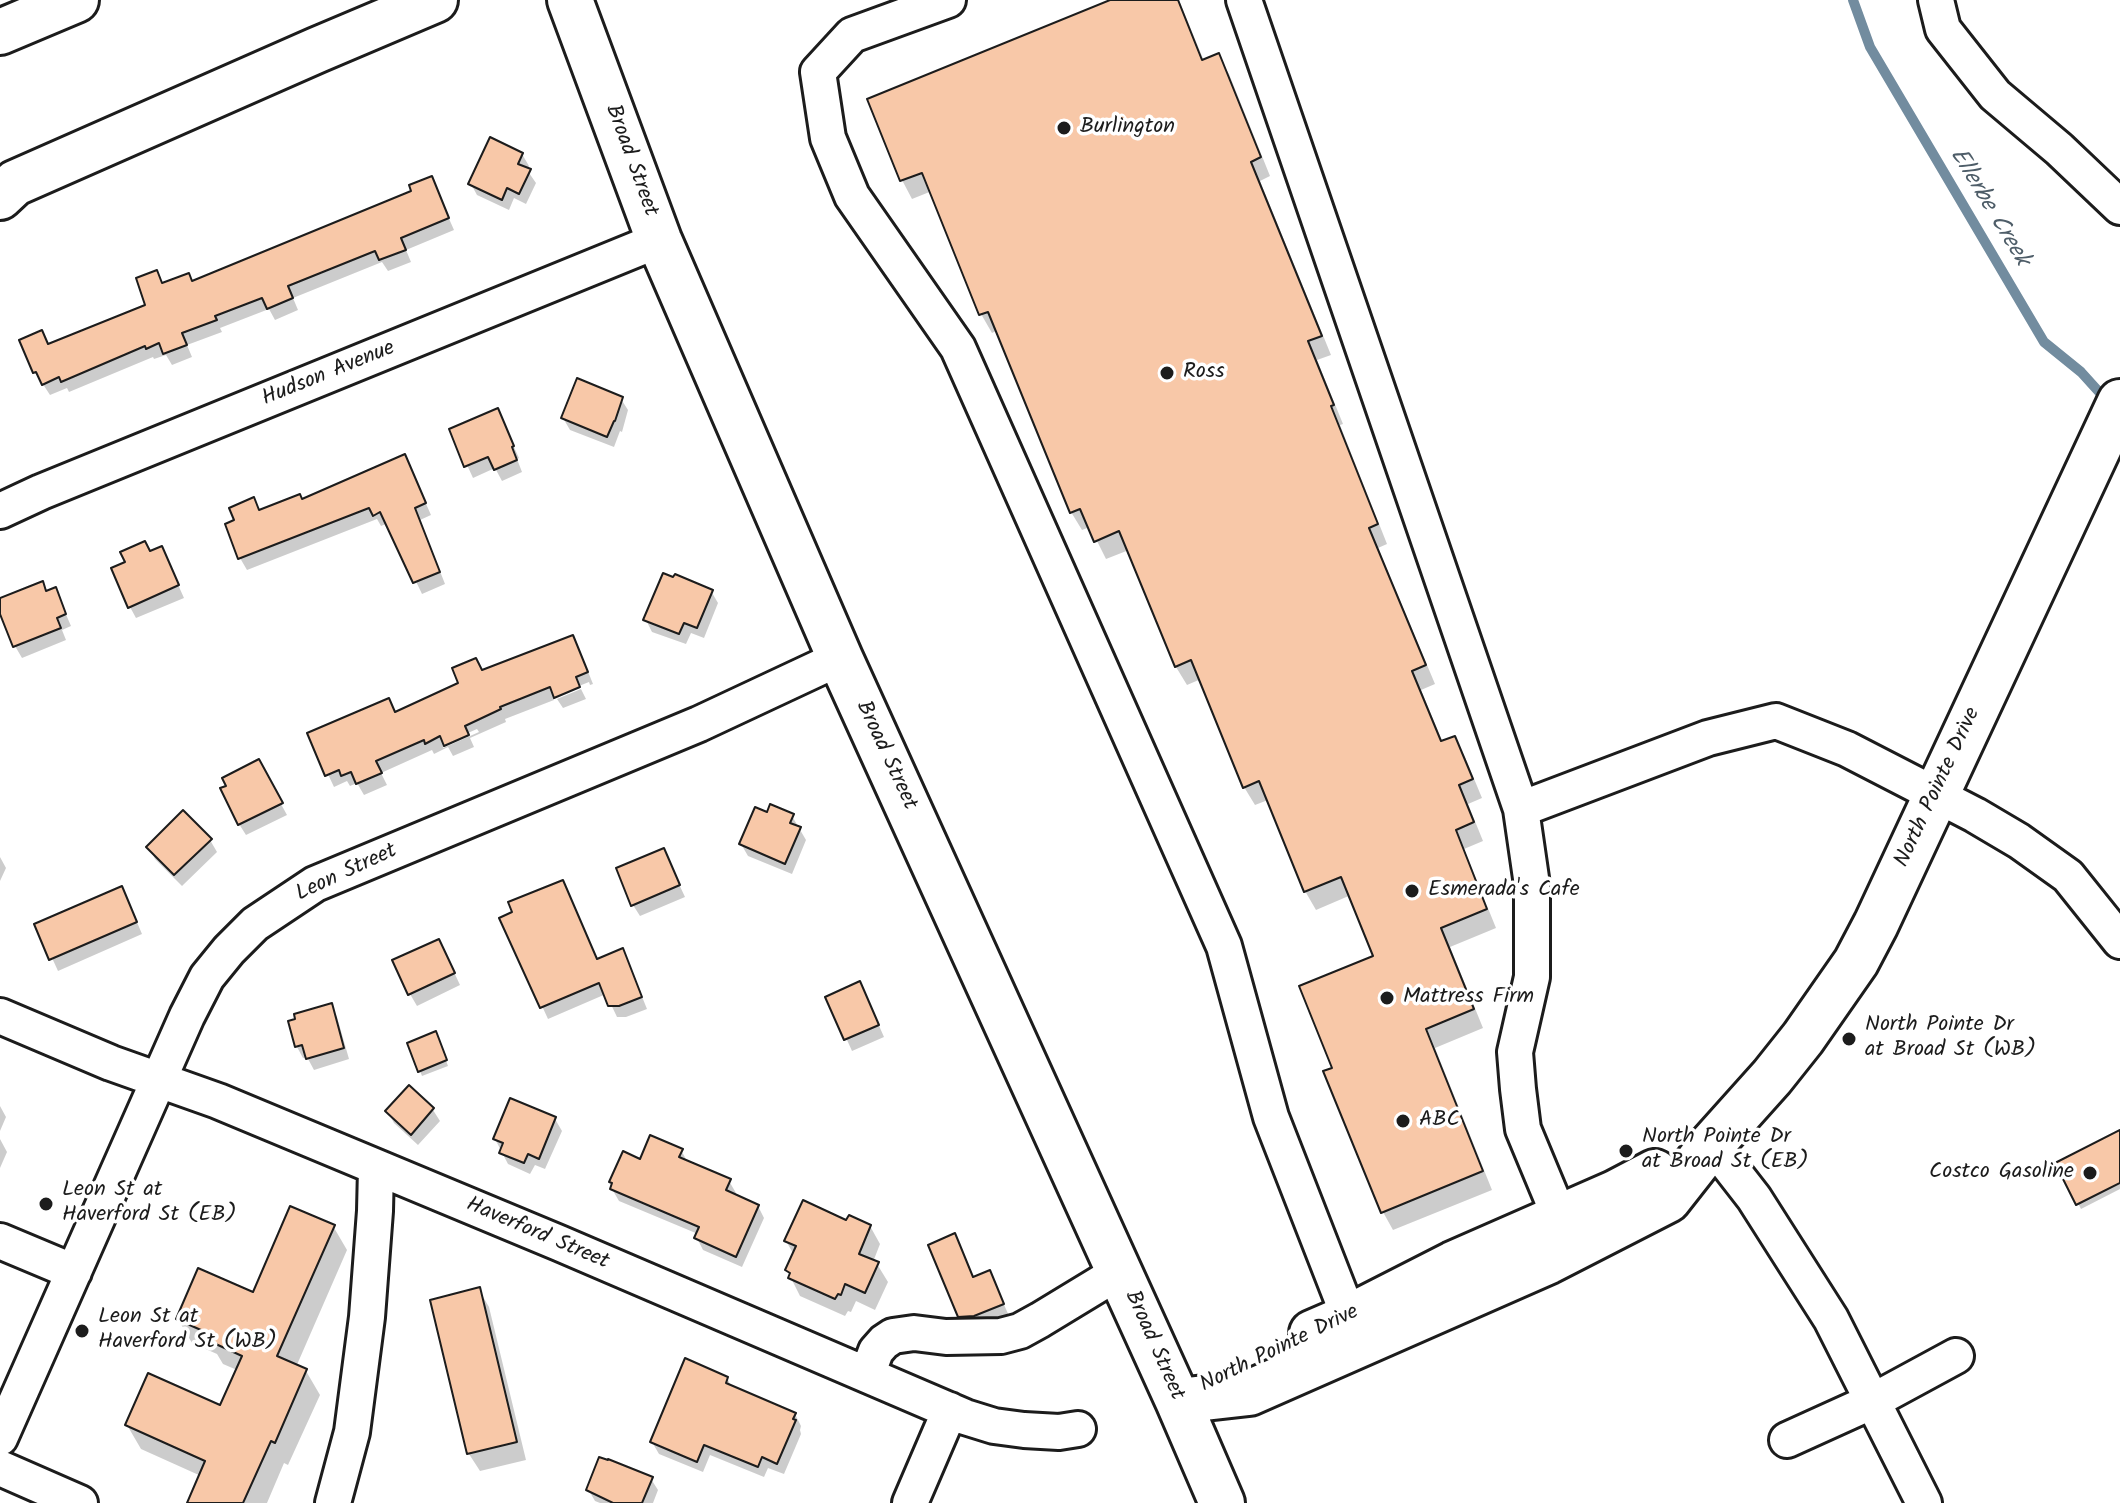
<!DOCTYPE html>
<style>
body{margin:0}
canvas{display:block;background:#fff}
</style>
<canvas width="2120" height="1503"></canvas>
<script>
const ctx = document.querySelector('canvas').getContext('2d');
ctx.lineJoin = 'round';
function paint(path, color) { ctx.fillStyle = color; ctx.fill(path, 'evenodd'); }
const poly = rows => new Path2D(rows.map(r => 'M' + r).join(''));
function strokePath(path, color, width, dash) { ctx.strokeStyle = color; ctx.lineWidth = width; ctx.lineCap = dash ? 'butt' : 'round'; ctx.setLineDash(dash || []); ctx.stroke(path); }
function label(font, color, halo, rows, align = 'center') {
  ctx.font = font + ' Kalam,sans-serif'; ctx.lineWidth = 7; ctx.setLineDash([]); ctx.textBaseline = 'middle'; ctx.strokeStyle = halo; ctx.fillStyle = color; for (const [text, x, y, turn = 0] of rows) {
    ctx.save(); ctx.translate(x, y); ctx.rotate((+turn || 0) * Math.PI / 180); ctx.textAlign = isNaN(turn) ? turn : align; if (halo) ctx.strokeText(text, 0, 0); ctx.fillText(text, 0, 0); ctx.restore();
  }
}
paint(poly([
 [1115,0,1179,0,1204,61,1218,56,1229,74,1270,176,1260,181,1331,355,1317,360,1343,424,1340,425,1387,544,1378,548,1435,684,1421,690,1443,743,1454,738,1465,757,1482,798,1468,804,1483,841,1464,849,1496,928,1450,947,1483,1028,1435,1048,1492,1190,1393,1230,1383,1212,1335,1069,1376,957,1351,895,1316,910,1305,891,1268,800,1255,805,1244,787,1201,679,1187,685,1176,667,1129,550,1106,559,1090,527,1082,530,1071,512,998,330,992,333,981,314,932,191,912,199,902,180,869,101],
 [522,154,529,166,527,170,536,183,526,204,514,198,509,210,477,195,471,184],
 [431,178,454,230,406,250,411,262,388,271,382,262,293,298,298,310,275,320,269,309,220,328,222,332,187,345,192,357,172,365,166,355,154,359,153,357,69,392,67,388,50,395,35,372,42,332,49,346,148,306,163,285,193,283,414,192],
 [621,399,628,410,622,432,620,431,614,447,570,430,563,418],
 [497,410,519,458,517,459,522,472,502,481,495,468,473,478,451,430],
 [410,468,431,515,420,520,445,584,422,594,388,523,381,526,377,519,247,570,240,558,236,521,254,500,261,512],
 [150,553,167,560,184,598,136,618,130,607],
 [55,589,71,626,62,630,66,640,22,658,15,646,0,608,0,600,47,593],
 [711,591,718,603,704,638,691,633,686,644,652,632,646,620],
 [573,637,579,649,593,684,590,685,589,682,554,696,554,700,505,719,506,722,470,738,474,747,453,756,448,747,434,754,432,750,381,773,387,785,364,795,357,783,350,786,347,781,334,787,309,734,388,700,396,714,483,673],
 [477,729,479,732,443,748,443,744],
 [581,689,586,699,563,708,557,699],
 [258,762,287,815,246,835,239,824,228,787],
 [768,815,792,816,806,840,792,874,748,856,741,844],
 [210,840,217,852,182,886,155,859,149,847],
 [663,850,685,897,640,916,633,905],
 [0,857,6,868,0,881],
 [568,893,598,961,628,962,647,1009,626,1017,617,1017,606,994,548,1019,502,919],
 [128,901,142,934,58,971,37,925],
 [445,953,460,985,417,1006,410,994],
 [866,996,884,1037,852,1051,828,998],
 [331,1005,337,1017,349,1059,314,1070,307,1057,303,1058,297,1047,290,1023],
 [438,1039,448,1066,422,1076,420,1071],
 [410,1088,433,1110,440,1121,418,1145,394,1123,388,1112],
 [0,1106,6,1117,0,1131],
 [555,1119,562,1131,545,1169,535,1165,530,1174,508,1164,495,1139],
 [2120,1132,2120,1189,2081,1209,2058,1164],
 [0,1139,7,1152,0,1168],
 [681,1150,688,1163,729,1181,736,1193,735,1196,758,1206,764,1218,742,1267,703,1250,697,1238,698,1234,619,1201,612,1189,641,1162],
 [847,1222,870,1226,880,1244,873,1262,877,1264,888,1282,875,1310,856,1301,851,1312,848,1311,845,1316,800,1296,787,1270,794,1255,786,1241],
 [333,1226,347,1250,296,1367,306,1371,320,1395,288,1465,284,1463,267,1503,189,1503,201,1476,141,1449,127,1425,221,1408,237,1370,223,1364,217,1354,192,1343,178,1319,254,1294],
 [954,1236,974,1279,995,1284,1009,1316,981,1328,967,1328,960,1316],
 [479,1290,489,1307,526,1460,480,1471,469,1454,433,1301],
 [727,1378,732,1388,795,1414,801,1426,800,1430,801,1434,784,1474,768,1468,764,1477,710,1455,703,1472,659,1454,652,1442],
 [651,1479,658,1490,653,1503,600,1503,595,1501,588,1489]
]), '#0003');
strokePath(poly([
 [1853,0,1870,47,2044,342,2081,372,2109,403]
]), '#728c9f', 10);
const building = poly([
 [1110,0,1178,0,1202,60,1219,53,1261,157,1251,162,1322,336,1308,341,1334,405,1331,406,1378,524,1369,528,1426,665,1412,671,1441,741,1455,736,1473,779,1459,785,1474,822,1456,830,1487,909,1441,928,1474,1009,1426,1029,1483,1171,1381,1213,1323,1071,1332,1068,1299,986,1373,956,1341,877,1304,892,1259,781,1243,788,1191,660,1175,667,1119,531,1094,542,1080,509,1070,513,988,312,979,315,922,173,900,181,867,99,1110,0],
 [490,137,523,153,518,164,531,169,519,194,507,188,502,200,468,184,490,137],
 [432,176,449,218,401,238,406,250,379,260,375,251,288,286,293,298,267,309,262,298,215,316,217,320,182,333,187,345,163,354,159,343,146,349,145,346,61,382,59,377,42,385,36,372,33,373,19,340,42,330,48,344,145,305,136,278,157,270,162,283,189,273,192,281,411,191,409,185,432,176],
 [577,378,623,397,615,421,614,421,607,437,561,418,577,378],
 [498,408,514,446,512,447,517,460,494,470,488,457,464,467,449,429,498,408],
 [405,454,426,503,415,508,440,572,413,583,380,512,373,516,369,508,238,559,225,524,234,520,229,508,254,497,259,510,300,494,302,499,405,454],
 [145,541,150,551,162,546,179,585,128,608,111,568,125,562,120,552,145,541],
 [663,573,673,577,675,574,713,590,697,628,684,623,679,634,643,620,663,573],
 [43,581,46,591,56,587,66,614,57,618,61,628,13,647,0,614,0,598,43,581],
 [573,635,588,672,576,677,580,687,554,698,550,687,500,707,501,709,465,726,469,735,444,746,440,736,425,744,424,740,376,761,382,773,356,784,351,772,341,776,339,770,325,776,307,733,389,698,395,712,458,683,452,668,476,658,482,670,573,635],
 [259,759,283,803,238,825,220,788,226,786,222,778,259,759],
 [770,804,794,814,790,823,801,827,785,864,739,844,755,807,767,812,770,804],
 [183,810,212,839,174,875,146,847,183,810],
 [664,848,680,885,631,906,616,868,664,848],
 [563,880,597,959,623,948,642,997,619,1006,608,1006,599,983,540,1008,499,918,512,912,508,902,563,880],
 [122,886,137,922,49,960,34,924,122,886],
 [439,939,455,973,408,995,392,960,439,939],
 [860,981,879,1025,844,1040,825,997,860,981],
 [332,1003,344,1048,306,1059,302,1045,295,1047,288,1021,295,1019,294,1014,332,1003],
 [436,1031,447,1060,418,1072,407,1043,436,1031],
 [409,1085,434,1108,411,1135,385,1111,409,1085],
 [510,1098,556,1117,539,1159,528,1154,524,1163,499,1153,503,1143,493,1139,510,1098],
 [2120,1130,2120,1183,2076,1205,2055,1163,2120,1130],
 [650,1135,683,1149,679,1157,731,1179,726,1190,759,1205,736,1257,694,1238,699,1227,610,1189,612,1183,609,1182,623,1151,640,1159,650,1135],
 [803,1200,846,1220,849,1215,871,1225,859,1254,879,1262,865,1293,845,1284,841,1295,838,1294,835,1299,788,1278,790,1273,785,1270,796,1246,784,1241,803,1200],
 [290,1206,335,1225,277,1356,307,1369,275,1443,271,1441,243,1503,187,1503,205,1461,125,1425,148,1373,220,1405,242,1356,207,1340,210,1334,176,1319,198,1268,253,1292,290,1206],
 [955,1233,973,1277,990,1270,1004,1304,974,1316,958,1317,928,1245,955,1233],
 [480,1287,517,1442,467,1454,430,1300,480,1287],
 [685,1358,728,1377,726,1383,796,1413,793,1419,796,1420,777,1464,762,1457,758,1467,704,1445,697,1462,650,1442,685,1358],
 [599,1457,608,1460,608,1459,653,1477,642,1503,613,1503,586,1490,599,1457]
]);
paint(building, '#f8c8a8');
strokePath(building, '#1c1c1c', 2);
const minor = poly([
 [948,0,852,35,818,72,828,138,852,196,958,348,1224,946,1271,1117,1349,1317],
 [1244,0,1521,809,1532,885,1532,977,1515,1052,1518,1089,1523,1129,1560,1218],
 [1936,0,1943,29,1995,95,2059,149,2120,207],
 [0,511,41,492,659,240],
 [1521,809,1708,738,1776,721,1847,749,1975,815,2019,841,2068,876,2120,941],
 [0,1016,111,1063,218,1101,559,1243,965,1417,994,1426,1024,1430,1059,1432,1078,1429],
 [1712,1144,1754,1198,1831,1319,1924,1503],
 [0,1241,74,1272],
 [867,1375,876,1351,884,1342,893,1336,914,1333,946,1337,1001,1336,1020,1331,1040,1320,1119,1272],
 [0,1438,187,1016,207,977,229,950,255,924,315,884,699,724,840,658],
 [1787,1440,1873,1401,1956,1356],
 [0,1468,80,1503],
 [333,1503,352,1432,367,1317,375,1211,376,1168],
 [910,1503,950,1410]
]);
const major = poly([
 [570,0,659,240,840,658,1178,1401,1222,1503],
 [1312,1333,1349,1317,1453,1264,1615,1193,1655,1172],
 [1178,1401,1249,1393,1549,1261,1668,1200,1712,1144,1772,1077,1803,1038,1856,962,1876,924,2120,402]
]);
const highway = poly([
 [0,32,76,0],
 [0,197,15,183,317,50,435,0]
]);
strokePath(minor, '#1c1c1c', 40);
strokePath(major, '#1c1c1c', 50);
strokePath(highway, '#1c1c1c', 50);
strokePath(minor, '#fff', 34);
strokePath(major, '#fff', 44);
strokePath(highway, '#fff', 44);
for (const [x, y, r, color] of [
 [1064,128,8,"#1c1c1c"],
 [1167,373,8,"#1c1c1c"],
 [1412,891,8,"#1c1c1c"],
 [1387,998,8,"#1c1c1c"],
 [1849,1039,8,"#1c1c1c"],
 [1403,1121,8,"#1c1c1c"],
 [1626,1151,8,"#1c1c1c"],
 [2090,1173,8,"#1c1c1c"],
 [46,1204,8,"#1c1c1c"],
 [82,1331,8,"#1c1c1c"]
]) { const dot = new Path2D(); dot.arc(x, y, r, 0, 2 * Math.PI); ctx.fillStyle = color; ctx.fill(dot); strokePath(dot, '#fff', 3); }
label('22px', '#1c1c1c', '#fff', [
 ["Burlington",1080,128],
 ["Ross",1183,373],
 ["Esmerada's Cafe",1428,891],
 ["Mattress Firm",1403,998],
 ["North Pointe Dr",1865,1026],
 ["at Broad St (WB)",1865,1051],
 ["ABC",1419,1121],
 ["North Pointe Dr",1642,1138],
 ["at Broad St (EB)",1642,1163],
 ["Costco Gasoline",2074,1173,"right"],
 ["Leon St at",62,1191],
 ["Haverford St (EB)",62,1216],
 ["Leon St at",98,1318],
 ["Haverford St (WB)",98,1343]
], 'left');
label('22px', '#1c1c1c', '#fff', [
 ["Broad Street",630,161,70],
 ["Hudson Avenue",329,375,-22],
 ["Broad Street",885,756,65],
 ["North Pointe Drive",1939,788,-65],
 ["Leon Street",347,874,-25],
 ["Haverford Street",537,1235,23],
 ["Broad Street",1153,1346,66],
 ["North Pointe Drive",1280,1350,-26]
]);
label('italic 24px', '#4e5d68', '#fff', [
 ["Ellerbe Creek",1988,208,59]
]);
</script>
